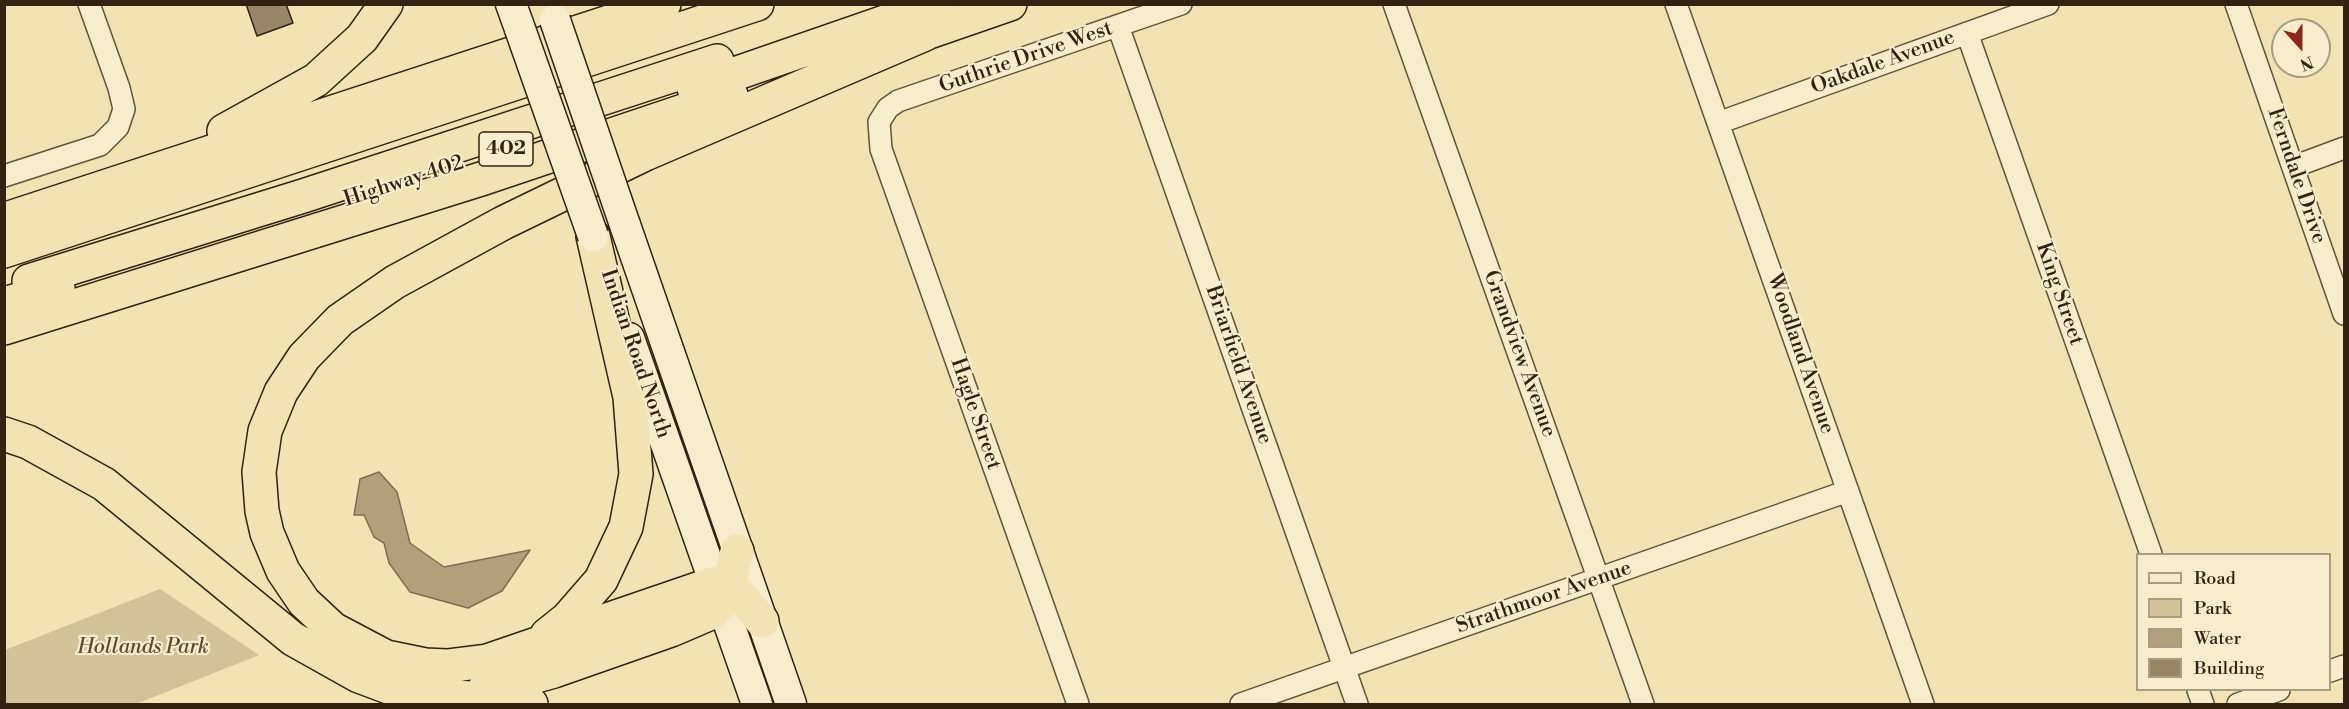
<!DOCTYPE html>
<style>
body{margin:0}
#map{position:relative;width:2349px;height:709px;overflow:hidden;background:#f2e3b2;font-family:"Libre Bodoni",serif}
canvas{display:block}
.frame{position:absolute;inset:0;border:6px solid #322211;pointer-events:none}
.legend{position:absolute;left:2136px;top:553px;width:195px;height:138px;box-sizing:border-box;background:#f7edcd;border:2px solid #a89c82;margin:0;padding:8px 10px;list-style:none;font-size:18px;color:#322211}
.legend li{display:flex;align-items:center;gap:12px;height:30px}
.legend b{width:30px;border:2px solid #a89c82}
.north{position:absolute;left:2271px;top:18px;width:60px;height:60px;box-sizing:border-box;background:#f7edcd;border:2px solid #a89c82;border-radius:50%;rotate:159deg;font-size:16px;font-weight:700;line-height:24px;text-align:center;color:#322211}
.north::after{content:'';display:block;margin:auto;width:21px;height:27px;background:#8f2418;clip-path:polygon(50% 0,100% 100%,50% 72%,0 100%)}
</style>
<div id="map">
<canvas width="2349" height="709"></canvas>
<div class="frame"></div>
<ul class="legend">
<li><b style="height:8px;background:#f7edcd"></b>Road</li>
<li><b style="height:16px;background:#d1c297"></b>Park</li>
<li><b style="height:16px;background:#b1a17b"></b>Water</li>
<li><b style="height:16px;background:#968665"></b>Building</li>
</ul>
<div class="north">N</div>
</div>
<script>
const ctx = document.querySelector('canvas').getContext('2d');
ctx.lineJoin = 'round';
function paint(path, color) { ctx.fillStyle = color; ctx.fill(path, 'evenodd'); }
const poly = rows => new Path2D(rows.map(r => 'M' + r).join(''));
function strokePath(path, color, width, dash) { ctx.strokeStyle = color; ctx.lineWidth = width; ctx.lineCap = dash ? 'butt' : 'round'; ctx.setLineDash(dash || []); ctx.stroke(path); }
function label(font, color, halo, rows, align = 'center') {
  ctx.font = font + ' "Libre Bodoni",serif'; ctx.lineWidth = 4.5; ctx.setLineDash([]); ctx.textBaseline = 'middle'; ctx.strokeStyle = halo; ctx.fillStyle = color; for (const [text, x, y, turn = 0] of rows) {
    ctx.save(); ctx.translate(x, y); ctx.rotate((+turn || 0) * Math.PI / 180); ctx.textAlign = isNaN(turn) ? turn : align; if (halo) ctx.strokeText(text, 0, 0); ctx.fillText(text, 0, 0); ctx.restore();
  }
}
paint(poly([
 [160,589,259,655,136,704,5,704,5,650]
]), '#d1c297');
const water = poly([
 [379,472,397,492,410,543,444,567,530,550,502,591,468,608,410,592,389,563,384,543,374,537,364,515,354,515,360,479,379,472]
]);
paint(water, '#b1a17b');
strokePath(water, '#7e6e51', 1.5);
const building = poly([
 [246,4,286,4,293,23,257,36,246,4]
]);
paint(building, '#968665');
strokePath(building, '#322211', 1.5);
const minor = poly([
 [1394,4,1643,704],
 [1676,4,1923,704],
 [2236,4,2344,314],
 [1118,26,1357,704],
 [1967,33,2151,554],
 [1718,123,2048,4],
 [2293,167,2344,148],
 [4,176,100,145,118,127,124,109,119,88,89,4],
 [2330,671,2344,666],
 [2198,690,2203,704],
 [1078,704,881,149,879,122,888,108,898,101,1181,4],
 [1241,704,1848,491],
 [2238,704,2279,690]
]);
const secondary = poly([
 [511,4,520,29],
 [625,225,791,704],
 [629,338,757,704]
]);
const motorway = poly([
 [903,41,1010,4],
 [694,88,937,4],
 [224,131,316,80,362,38,386,4],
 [6,219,664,4],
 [4,251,757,4],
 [29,281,303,196,717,61],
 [4,304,58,288],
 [4,328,481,179,731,95],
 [4,434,28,442,104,484,293,639,359,676,391,688,427,694,531,704],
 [762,621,739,594,723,584,715,583,487,661,447,666,425,665,386,657,333,629,304,602,283,571,267,533,262,511,259,472,265,431,281,392,304,357,340,320,395,282,503,223,645,154,925,34],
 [547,635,567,619,601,580,626,527,636,474,630,397,593,236],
 [483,691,554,671,671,630,713,612,726,598,737,551]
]);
strokePath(minor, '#625239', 24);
strokePath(secondary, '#322211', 33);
strokePath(motorway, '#322211', 36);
strokePath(minor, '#f7edcd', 21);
strokePath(secondary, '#f7edcd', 30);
strokePath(motorway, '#f2e3b2', 33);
const secondaryBridge = poly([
 [555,20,625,225],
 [520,29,593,236]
]);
strokePath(secondaryBridge, '#322211', 33, []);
strokePath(secondaryBridge, '#f7edcd', 30);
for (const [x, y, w] of [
 [506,149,54]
]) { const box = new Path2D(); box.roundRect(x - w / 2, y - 17, w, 34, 4.5); ctx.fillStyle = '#f7edcd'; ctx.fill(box); strokePath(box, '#322211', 1.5); }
label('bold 20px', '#322211', null, [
 ["402",506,149]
]);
label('21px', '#322211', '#f7edcd', [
 ["Guthrie Drive West",1026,58,-19],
 ["Oakdale Avenue",1883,63,-20],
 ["Ferndale Drive",2296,176,71],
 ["Highway 402",404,182,-18],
 ["King Street",2059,294,71],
 ["Indian Road North",635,354,71],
 ["Grandview Avenue",1519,354,70],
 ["Woodland Avenue",1800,354,71],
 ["Briarfield Avenue",1238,365,71],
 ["Hagle Street",975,414,71],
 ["Strathmoor Avenue",1544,598,-19]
]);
label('italic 21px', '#5a4a32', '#f7edcd', [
 ["Hollands Park",143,648]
]);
</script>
